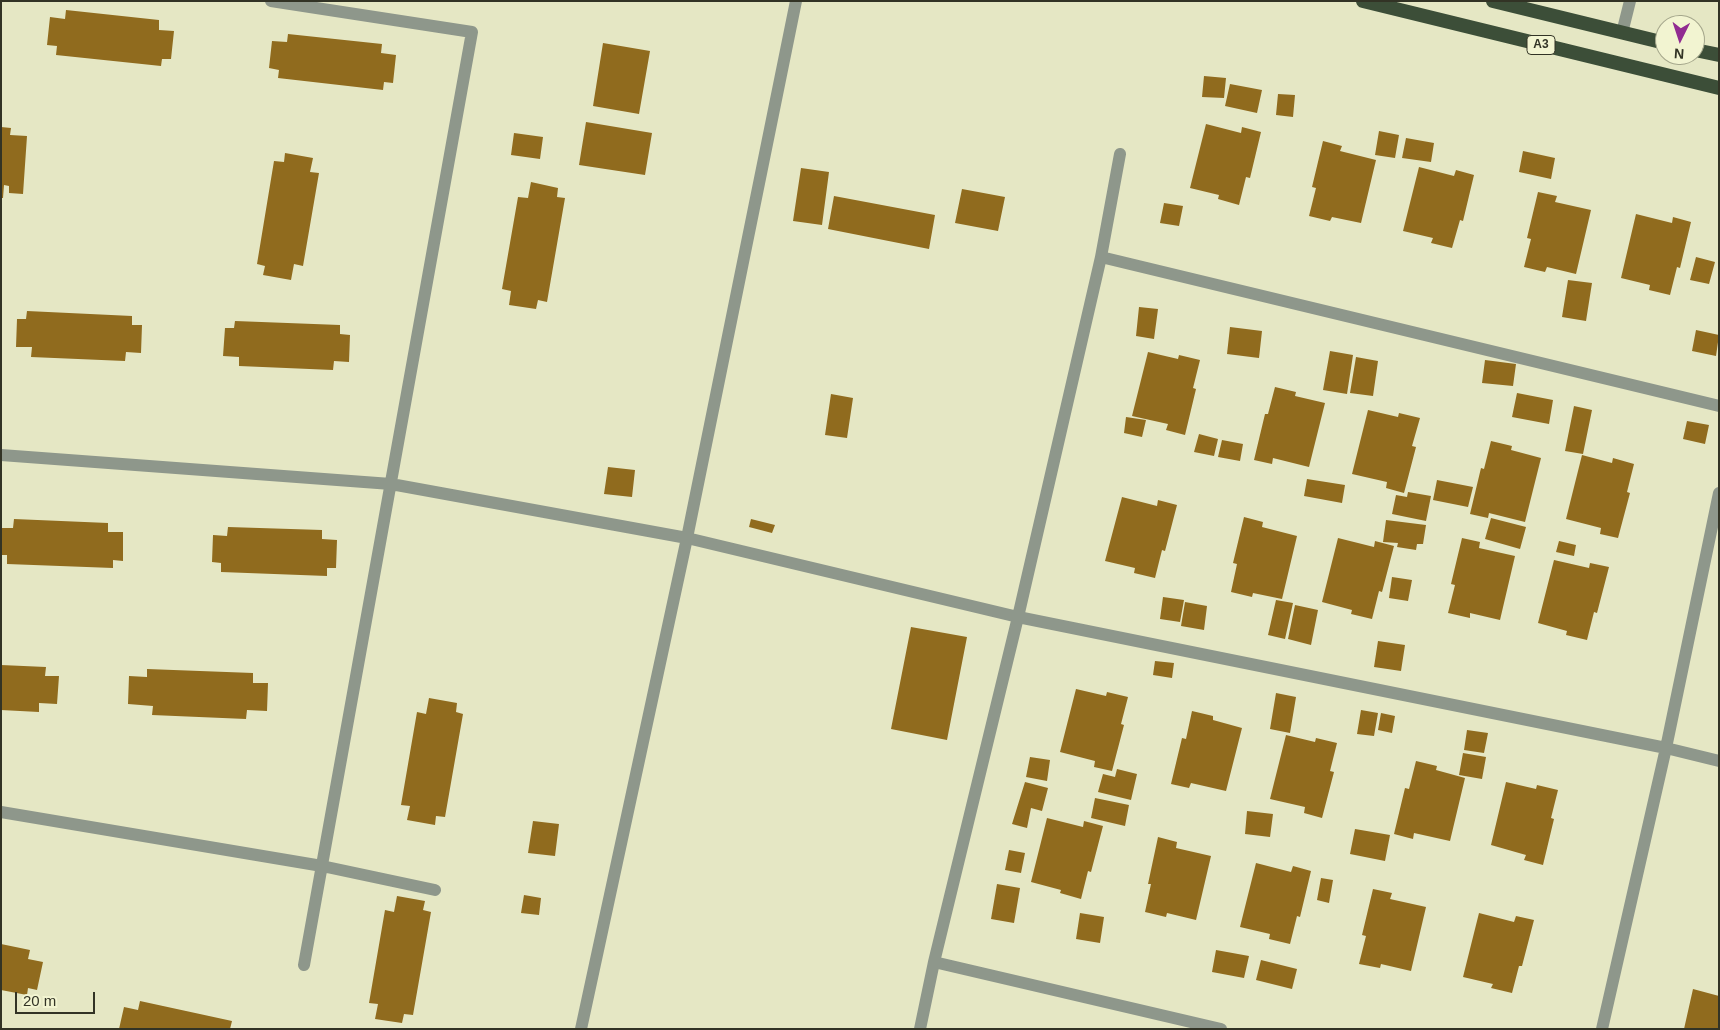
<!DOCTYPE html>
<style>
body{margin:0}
#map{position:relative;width:1720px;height:1030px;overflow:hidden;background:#e5e7c4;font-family:Helvetica,sans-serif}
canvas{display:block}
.frame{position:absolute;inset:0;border:2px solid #323325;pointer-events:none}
.north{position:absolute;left:1655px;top:15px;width:50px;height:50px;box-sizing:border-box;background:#f2f4d1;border:1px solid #a5a78c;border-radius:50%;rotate:184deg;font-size:14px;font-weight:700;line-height:20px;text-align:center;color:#323325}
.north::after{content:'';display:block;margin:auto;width:18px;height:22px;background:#912b91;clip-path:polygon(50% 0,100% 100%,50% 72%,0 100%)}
.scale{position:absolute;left:15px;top:992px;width:80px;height:22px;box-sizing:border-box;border:2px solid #323325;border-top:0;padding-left:6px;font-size:15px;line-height:18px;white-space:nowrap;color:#323325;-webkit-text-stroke:4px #f2f4d1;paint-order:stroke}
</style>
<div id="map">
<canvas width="1720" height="1030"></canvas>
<div class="frame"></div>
<div class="north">N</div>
<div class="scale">20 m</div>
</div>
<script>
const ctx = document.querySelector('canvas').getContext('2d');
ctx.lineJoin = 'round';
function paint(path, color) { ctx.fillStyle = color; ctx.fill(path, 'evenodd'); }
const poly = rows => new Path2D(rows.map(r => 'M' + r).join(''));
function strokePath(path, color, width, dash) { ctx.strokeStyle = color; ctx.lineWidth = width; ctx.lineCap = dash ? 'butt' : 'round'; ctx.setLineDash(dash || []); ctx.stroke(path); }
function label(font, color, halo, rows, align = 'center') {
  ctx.font = font + ' Helvetica,sans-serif'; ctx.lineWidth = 5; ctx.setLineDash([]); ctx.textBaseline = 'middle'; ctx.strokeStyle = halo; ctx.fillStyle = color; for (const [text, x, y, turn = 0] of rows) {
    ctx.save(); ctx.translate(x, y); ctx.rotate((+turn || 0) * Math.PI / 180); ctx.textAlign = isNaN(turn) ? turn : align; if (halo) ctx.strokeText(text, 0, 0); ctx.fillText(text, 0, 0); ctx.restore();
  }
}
paint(poly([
 [66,10,159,20,159,30,174,31,171,59,162,59,161,66,56,55,57,46,47,45,50,17,65,19],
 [288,34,382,44,381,53,396,55,393,83,384,82,383,90,278,78,279,70,269,68,272,41,287,42],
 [603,43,650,51,639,114,593,106],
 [1204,76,1226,78,1224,98,1202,97],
 [1230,84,1262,90,1257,113,1225,106],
 [1278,94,1295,95,1293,117,1276,115],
 [586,122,652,133,645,175,579,165],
 [1206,124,1241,133,1242,127,1261,132,1250,178,1246,177,1239,205,1218,199,1219,195,1190,188],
 [1,127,11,128,10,135,27,136,23,194,9,193,9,186,4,185,3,198,1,198],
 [1379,131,1399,135,1395,158,1375,155],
 [514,133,543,137,540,159,511,155],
 [1406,138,1434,143,1431,162,1402,158],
 [1323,141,1342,146,1340,151,1376,160,1361,223,1332,217,1330,221,1309,216,1316,188,1312,187],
 [1523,151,1555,158,1551,179,1519,172],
 [285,153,313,158,310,172,319,173,303,266,294,264,291,280,263,275,265,266,257,264,274,161,284,162],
 [1419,167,1454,176,1456,170,1474,175,1463,221,1460,220,1452,248,1431,243,1433,238,1403,231],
 [801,168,829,172,822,225,793,221],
 [531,182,558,188,557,197,565,198,547,302,538,300,536,309,509,305,511,291,502,289,518,197,528,198],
 [962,189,1005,197,998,231,955,223],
 [1538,192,1557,196,1555,202,1591,210,1576,274,1547,267,1545,272,1524,267,1531,239,1527,238],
 [834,196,935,215,929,249,828,229],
 [1164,203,1183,206,1179,226,1160,223],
 [1636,214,1672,223,1673,217,1691,222,1680,268,1677,267,1670,295,1649,290,1650,285,1621,278],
 [1696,257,1715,262,1709,284,1690,280],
 [1568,280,1592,283,1586,321,1562,317],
 [1139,307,1158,309,1154,339,1136,336],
 [27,311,132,316,132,325,142,325,141,353,126,352,125,361,31,357,32,347,16,347,17,319,26,319],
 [235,321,340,325,340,334,350,335,349,362,334,361,333,370,239,366,239,357,223,356,225,328,234,328],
 [1230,327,1262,331,1259,358,1227,354],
 [1696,330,1719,335,1716,356,1692,351],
 [1330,351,1353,355,1347,394,1323,390],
 [1148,352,1178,359,1179,355,1200,360,1193,388,1196,389,1185,435,1166,430,1168,424,1132,416],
 [1356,357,1378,361,1373,396,1350,393],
 [1485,360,1516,364,1513,386,1482,383],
 [1275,387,1296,392,1295,396,1325,403,1309,467,1273,458,1272,464,1254,460,1265,414,1268,414],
 [1517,393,1553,400,1549,424,1512,417],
 [831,394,853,398,847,438,825,435],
 [1574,406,1592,410,1583,454,1565,451],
 [1368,410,1398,417,1399,413,1420,418,1412,446,1416,447,1404,493,1386,488,1387,482,1352,474],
 [1126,417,1146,420,1142,437,1124,433],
 [1687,421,1709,425,1705,444,1683,439],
 [1199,434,1218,439,1214,456,1194,452],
 [1222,440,1243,444,1240,461,1218,457],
 [1491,441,1512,446,1511,450,1541,458,1525,522,1489,513,1488,518,1470,514,1481,468,1484,469],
 [1582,455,1612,463,1613,458,1634,464,1627,492,1630,493,1618,538,1600,534,1601,528,1566,519],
 [608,467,635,470,632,497,604,494],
 [1307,479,1345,485,1342,503,1304,496],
 [1437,480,1473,487,1468,507,1433,500],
 [1408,492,1431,496,1426,521,1392,514,1396,495,1407,497],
 [1122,497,1157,506,1158,500,1177,505,1165,551,1162,550,1155,578,1134,573,1135,568,1105,561],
 [1244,517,1263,522,1262,527,1297,536,1282,599,1253,593,1252,597,1231,592,1237,564,1233,563],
 [1491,518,1526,527,1520,549,1485,539],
 [14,519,108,523,108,532,123,532,123,561,113,560,113,568,7,564,7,555,1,555,1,528,13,528],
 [751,519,775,525,772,533,749,527],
 [1386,520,1426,525,1423,544,1417,544,1416,550,1397,547,1398,543,1383,542],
 [228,527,322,530,322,539,337,540,336,568,327,568,327,576,221,572,221,563,212,562,213,535,227,536],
 [1338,538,1374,547,1375,541,1394,546,1382,592,1379,591,1372,619,1351,614,1352,610,1322,602],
 [1462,538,1480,542,1479,548,1515,556,1500,620,1470,613,1470,618,1448,613,1455,585,1451,584],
 [1559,541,1576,545,1574,556,1556,552],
 [1554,560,1589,568,1590,563,1609,567,1597,613,1594,612,1587,640,1566,635,1567,631,1538,623],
 [1392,577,1412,580,1408,601,1389,598],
 [1163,597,1184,600,1180,622,1160,619],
 [1276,600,1293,603,1285,639,1268,635],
 [1185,602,1207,606,1204,630,1181,626],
 [1295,605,1318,610,1311,645,1288,639],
 [911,627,967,637,947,740,891,729],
 [1378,641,1405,645,1401,671,1374,667],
 [1155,661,1174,663,1172,678,1153,675],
 [1,665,46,667,45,676,59,676,57,704,39,703,39,712,1,710],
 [147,669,253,673,253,683,268,683,267,711,247,710,246,719,152,715,153,706,128,704,129,676,147,677],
 [1076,689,1106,696,1107,692,1128,697,1121,724,1124,725,1112,771,1094,767,1095,761,1060,752],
 [1276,693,1296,697,1290,733,1270,729],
 [429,698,457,703,456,712,463,714,445,817,436,816,435,825,407,820,410,806,401,805,417,712,426,714],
 [1361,710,1378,713,1374,736,1357,734],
 [1192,711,1213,716,1213,720,1242,728,1226,791,1191,783,1189,788,1171,784,1182,738,1186,739],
 [1381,713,1395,716,1392,733,1378,730],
 [1467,730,1488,733,1484,753,1464,750],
 [1286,735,1315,742,1316,738,1337,743,1330,771,1334,772,1322,818,1304,813,1305,807,1270,799],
 [1463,753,1486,757,1482,779,1459,775],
 [1030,757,1050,760,1047,781,1026,777],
 [1416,761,1437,766,1436,770,1465,778,1450,841,1414,833,1413,839,1394,834,1405,788,1409,789],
 [1117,769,1137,774,1131,800,1098,792,1103,774,1115,777],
 [1025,782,1048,788,1042,811,1031,808,1027,828,1012,824],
 [1506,782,1536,789,1537,785,1558,790,1551,818,1554,819,1543,865,1524,860,1526,855,1491,845],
 [1095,798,1129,805,1125,826,1091,818],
 [1247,811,1273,814,1270,837,1245,834],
 [1047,818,1083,827,1084,821,1103,826,1091,872,1088,871,1081,899,1060,893,1061,890,1031,882],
 [533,821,559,824,555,856,528,853],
 [1355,829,1390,835,1385,861,1350,854],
 [1158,837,1177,842,1176,848,1211,856,1196,920,1167,913,1166,917,1145,912,1151,884,1148,884],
 [1009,850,1025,853,1021,873,1005,870],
 [1256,863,1291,872,1293,866,1311,871,1300,917,1297,916,1290,944,1269,939,1270,934,1240,927],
 [1321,878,1333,880,1329,903,1317,900],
 [997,884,1020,888,1014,923,991,919],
 [1373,889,1392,893,1390,899,1426,907,1411,971,1381,964,1380,968,1359,964,1366,936,1362,935],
 [524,895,541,898,539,915,521,913],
 [397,896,425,901,423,910,431,912,413,1015,404,1014,402,1023,375,1019,378,1004,369,1003,385,910,394,912],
 [1080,913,1104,917,1100,943,1076,939],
 [1479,913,1514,922,1516,916,1534,920,1522,966,1519,966,1512,993,1491,988,1493,984,1463,977],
 [1,944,30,950,28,959,43,962,37,990,28,988,27,995,1,990],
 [1216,950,1249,956,1244,978,1212,972],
 [1261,960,1297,969,1292,989,1256,980],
 [1693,989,1719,996,1719,1029,1684,1029],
 [140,1001,232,1021,230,1029,119,1029,124,1007,138,1010]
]), '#906b1e');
strokePath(poly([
 [271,1,472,32,304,965],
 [1622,33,1630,1],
 [1101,257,1719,406],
 [1,455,391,484,687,538,1018,617,1666,748,1719,761],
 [1,812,322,866,435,890],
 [934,962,1221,1029],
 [581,1029,687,538,796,1],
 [920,1029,934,962,1018,617,1101,257,1120,154],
 [1602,1029,1666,748,1719,493]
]), '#8e978b', 12);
strokePath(poly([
 [1363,1,1719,88],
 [1493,1,1665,43],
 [1695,50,1719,55]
]), '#3c4e38', 14);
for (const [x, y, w] of [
 [1541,45,28]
]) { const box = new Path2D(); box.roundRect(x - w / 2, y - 9.5, w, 19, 4); ctx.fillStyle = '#f2f4d1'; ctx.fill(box); strokePath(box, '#323325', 1); }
label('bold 12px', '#323325', null, [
 ["A3",1541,45]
]);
</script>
